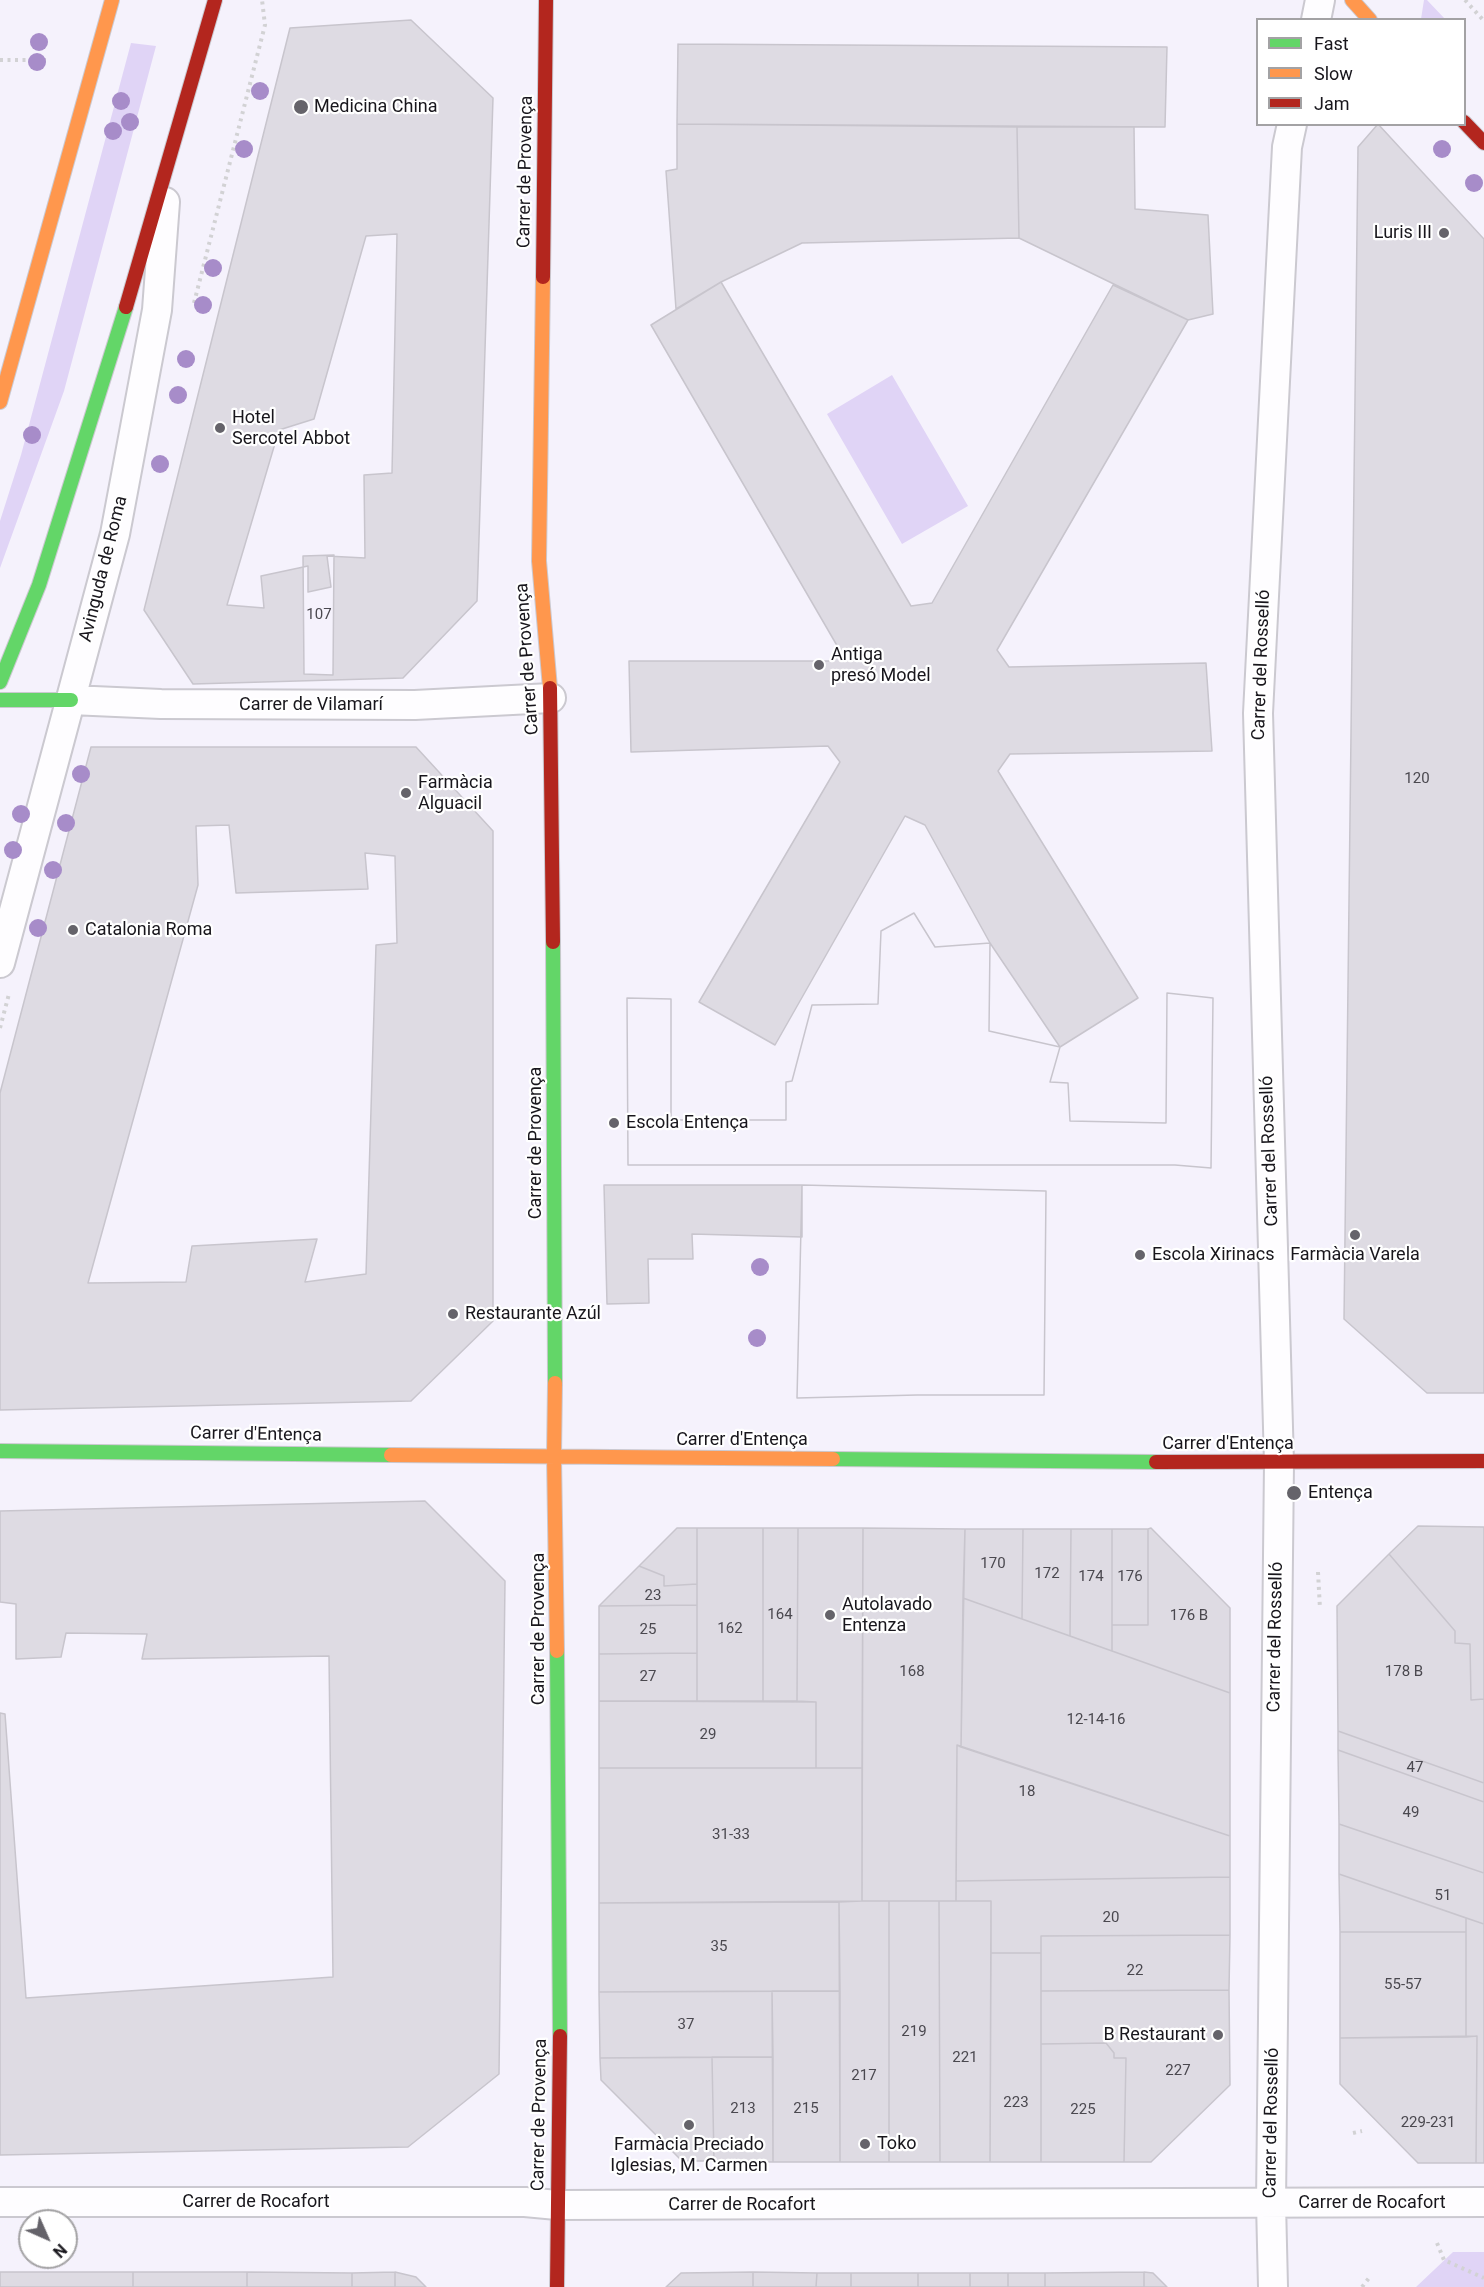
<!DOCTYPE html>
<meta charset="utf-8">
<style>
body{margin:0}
#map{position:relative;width:1484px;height:2287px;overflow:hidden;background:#f5f2fc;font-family:Roboto,sans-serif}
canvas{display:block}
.legend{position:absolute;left:1256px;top:18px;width:210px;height:108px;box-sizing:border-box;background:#fff;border:2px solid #a3a2a4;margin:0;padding:8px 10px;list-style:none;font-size:18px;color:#18161c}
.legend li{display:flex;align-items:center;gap:12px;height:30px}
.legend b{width:30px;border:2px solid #a3a2a4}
.north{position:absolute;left:18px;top:2209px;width:60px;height:60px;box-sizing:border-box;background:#fff;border:2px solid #a3a2a4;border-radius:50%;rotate:135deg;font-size:16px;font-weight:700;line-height:24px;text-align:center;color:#18161c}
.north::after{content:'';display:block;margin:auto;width:21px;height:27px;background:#65636a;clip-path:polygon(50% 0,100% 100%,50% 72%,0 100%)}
</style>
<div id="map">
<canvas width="1484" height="2287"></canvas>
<ul class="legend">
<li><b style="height:8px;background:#63d668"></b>Fast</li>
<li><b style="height:8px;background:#ff974d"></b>Slow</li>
<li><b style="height:8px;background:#b3261e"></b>Jam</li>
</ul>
<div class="north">N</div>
</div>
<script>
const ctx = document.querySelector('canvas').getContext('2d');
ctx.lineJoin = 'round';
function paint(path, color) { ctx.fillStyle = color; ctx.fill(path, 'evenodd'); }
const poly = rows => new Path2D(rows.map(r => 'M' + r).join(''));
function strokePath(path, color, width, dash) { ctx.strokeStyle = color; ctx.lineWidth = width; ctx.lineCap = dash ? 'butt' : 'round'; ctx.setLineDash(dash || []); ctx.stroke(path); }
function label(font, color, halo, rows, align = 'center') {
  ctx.font = font + ' Roboto,sans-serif'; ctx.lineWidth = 4.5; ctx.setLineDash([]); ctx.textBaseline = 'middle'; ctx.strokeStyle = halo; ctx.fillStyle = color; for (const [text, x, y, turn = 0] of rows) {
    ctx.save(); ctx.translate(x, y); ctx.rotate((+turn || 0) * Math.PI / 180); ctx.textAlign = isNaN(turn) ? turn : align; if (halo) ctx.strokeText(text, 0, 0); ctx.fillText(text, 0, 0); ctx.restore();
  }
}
paint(poly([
 [1424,0,1427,0,1445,19,1421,19],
 [131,43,156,46,64,391,0,568,0,521,21,455],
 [892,375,968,506,902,544,827,414],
 [1453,2252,1484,2252,1484,2287,1416,2287]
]), '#e0d4f6');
const building = poly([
 [411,20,493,98,477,601,403,678,193,684,144,610,290,28,411,20],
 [397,234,392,473,364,475,365,558,327,556,331,587,308,592,308,566,261,576,264,608,227,605,279,430,314,419,366,236,397,234],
 [678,44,1167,47,1165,127,677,124,678,44],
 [677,124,1017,127,1019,238,802,243,721,282,676,309,666,171,677,169,677,124],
 [1378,124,1484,239,1484,1393,1427,1393,1344,1319,1358,147,1378,124],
 [1017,127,1134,127,1135,209,1208,215,1213,314,1188,320,1019,238,1017,127],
 [721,282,911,606,932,603,1113,285,1188,320,997,650,1009,667,1206,663,1212,751,1010,754,998,771,1138,998,1060,1047,990,943,925,825,905,816,775,1045,699,1002,840,762,828,746,631,752,629,661,831,661,839,649,651,325,721,282],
 [334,555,333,675,304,674,303,556,334,555],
 [91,747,416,747,493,831,493,1321,411,1401,0,1410,0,1093,91,747],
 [229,825,236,893,368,889,365,853,395,856,397,943,376,945,366,1274,305,1282,317,1239,192,1246,186,1282,88,1283,198,885,196,826,229,825],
 [914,913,935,947,990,943,989,1031,1060,1047,1050,1082,1068,1083,1070,1121,1166,1123,1167,993,1213,998,1211,1168,1175,1165,628,1165,627,998,671,999,671,1120,786,1120,786,1082,792,1081,812,1005,878,1004,881,931,914,913],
 [914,913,935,947,990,943,989,1031,1060,1047,1050,1082,1068,1083,1070,1121,1166,1123,1167,993,1213,998,1211,1168,1175,1165,628,1165,627,998,671,999,671,1120,786,1120,786,1082,792,1081,812,1005,878,1004,881,931,914,913],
 [604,1185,802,1185,802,1237,692,1234,693,1259,648,1259,649,1303,607,1304,604,1185],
 [802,1185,1046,1191,1044,1395,917,1395,797,1398,802,1185],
 [802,1185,1046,1191,1044,1395,917,1395,797,1398,802,1185],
 [425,1501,505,1581,499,2074,408,2147,0,2155,0,1713,5,1714,26,1998,333,1977,329,1656,142,1659,147,1634,66,1633,61,1657,16,1659,16,1604,0,1602,0,1511,425,1501],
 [1418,1526,1484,1527,1484,1699,1471,1700,1470,1644,1455,1643,1455,1631,1389,1554,1418,1526],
 [677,1528,697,1528,697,1584,664,1586,664,1576,639,1566,677,1528],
 [697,1528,763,1528,763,1701,697,1701,697,1528],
 [763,1528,798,1528,797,1701,763,1701,763,1528],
 [798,1528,863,1528,862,1768,816,1768,816,1702,797,1701,798,1528],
 [863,1528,965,1529,961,1747,957,1745,956,1901,862,1901,863,1528],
 [1151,1528,1230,1608,1230,1693,1112,1651,1112,1625,1148,1625,1148,1529,1151,1528],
 [965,1529,1023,1529,1022,1619,963,1598,965,1529],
 [1023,1529,1071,1529,1070,1636,1022,1619,1023,1529],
 [1071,1529,1112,1529,1112,1651,1070,1636,1071,1529],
 [1112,1529,1148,1529,1148,1625,1112,1625,1112,1529],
 [1389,1554,1455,1631,1455,1643,1470,1644,1471,1700,1484,1699,1484,1783,1338,1731,1337,1606,1389,1554],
 [639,1566,664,1576,664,1586,697,1584,697,1605,599,1606,639,1566],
 [963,1598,1230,1693,1230,1836,961,1747,963,1598],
 [697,1605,697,1653,599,1654,599,1606,697,1605],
 [697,1653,697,1701,599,1701,599,1654,697,1653],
 [599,1701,816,1702,816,1768,599,1768,599,1701],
 [1338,1731,1484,1783,1484,1802,1338,1750,1338,1731],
 [957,1745,1230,1836,1230,1877,956,1881,957,1745],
 [1338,1750,1484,1802,1484,1873,1339,1824,1338,1750],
 [599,1768,862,1768,862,1901,599,1903,599,1768],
 [1339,1824,1484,1873,1484,1924,1339,1874,1339,1824],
 [1339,1874,1466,1918,1466,1932,1340,1932,1339,1874],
 [1230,1877,1230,1935,1041,1936,1041,1953,991,1953,991,1901,956,1901,956,1881,1230,1877],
 [862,1901,889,1901,889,2162,840,2162,839,1902,862,1901],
 [889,1901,939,1901,940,2162,889,2162,889,1901],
 [939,1901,991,1901,990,2162,940,2162,939,1901],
 [839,1902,840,1991,599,1992,599,1903,839,1902],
 [1466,1918,1484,1924,1484,2163,1476,2163,1477,2036,1466,2037,1466,1918],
 [1340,1932,1466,1932,1466,2037,1340,2038,1340,1932],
 [1230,1935,1229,1990,1041,1991,1041,1936,1230,1935],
 [991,1953,1041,1953,1041,2162,990,2162,991,1953],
 [1229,1990,1230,2085,1151,2162,1124,2162,1126,2058,1114,2058,1114,2053,1106,2043,1041,2044,1041,1991,1229,1990],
 [772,1991,840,1991,840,2162,773,2162,772,1991],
 [772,1991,773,2057,600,2058,599,1992,772,1991],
 [1477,2036,1476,2163,1418,2163,1340,2084,1340,2038,1477,2036],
 [1106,2043,1114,2053,1114,2058,1126,2058,1124,2162,1041,2162,1041,2044,1106,2043],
 [712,2057,773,2057,773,2162,714,2161,712,2057],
 [712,2057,714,2161,682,2161,601,2080,600,2058,712,2057],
 [0,2272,133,2272,133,2287,0,2287,0,2272],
 [133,2272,247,2272,247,2287,133,2287,133,2272],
 [247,2272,352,2273,352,2287,247,2287,247,2272],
 [395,2272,395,2287,352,2287,352,2273,395,2272],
 [395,2272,416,2277,426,2287,395,2287,395,2272],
 [753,2272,817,2273,816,2287,753,2287,753,2272],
 [753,2272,753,2287,666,2287,681,2273,753,2272],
 [1144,2272,1144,2287,1045,2287,1045,2273,1144,2272],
 [1144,2272,1153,2273,1167,2287,1144,2287,1144,2272],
 [817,2273,851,2273,851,2287,816,2287,817,2273],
 [851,2273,918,2273,918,2287,851,2287,851,2273],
 [918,2273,970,2273,970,2287,918,2287,918,2273],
 [970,2273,1008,2273,1008,2287,970,2287,970,2273],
 [1008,2273,1045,2273,1045,2287,1008,2287,1008,2273]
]);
paint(building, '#dedbe3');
strokePath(building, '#c8c5cd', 1.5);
const street = poly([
 [1316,20,1320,0],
 [71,700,161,704,415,705,551,698],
 [0,963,115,534,157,310,165,202],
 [0,2202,525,2202,557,2205,1484,2202],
 [1273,2287,1271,2203,1279,1463,1258,713,1287,147,1292,124]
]);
const fast = poly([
 [0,682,39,585,126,307],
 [0,700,71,700],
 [553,942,555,1383],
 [0,1451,391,1455],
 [833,1459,1156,1462],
 [557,1651,560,2036]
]);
const slow = poly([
 [1352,0,1370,20],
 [543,277,539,561,550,688],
 [0,402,112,0],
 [555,1383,554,1456,557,1651],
 [391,1455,833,1459]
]);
const jam = poly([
 [1464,122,1484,143],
 [543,277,546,0],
 [126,307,215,0],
 [550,688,553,942],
 [1156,1462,1484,1461],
 [557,2287,560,2036]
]);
strokePath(street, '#cbc9d0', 32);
strokePath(fast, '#cbc9d0', 16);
strokePath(slow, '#cbc9d0', 16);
strokePath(jam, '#cbc9d0', 16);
strokePath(poly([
 [1465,0,1484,21],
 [0,60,46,60],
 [194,303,265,25,262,0],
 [0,1028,9,994],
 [1318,1572,1320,1609],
 [1353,2133,1362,2131],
 [1437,2243,1444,2260,1484,2278],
 [1362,2287,1369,2278]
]), '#d2d2d4', 4, [3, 4.5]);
strokePath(street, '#fefdff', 28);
strokePath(fast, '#63d668', 14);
strokePath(slow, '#ff974d', 14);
strokePath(jam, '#b3261e', 14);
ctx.fillStyle = '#a78cc9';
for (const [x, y] of [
 [39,42],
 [37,62],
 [260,91],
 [121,101],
 [130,122],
 [113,131],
 [244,149],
 [1442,149],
 [1474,183],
 [213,268],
 [203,305],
 [186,359],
 [178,395],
 [32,435],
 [160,464],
 [81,774],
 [21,814],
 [66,823],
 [13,850],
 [53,870],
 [38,928],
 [760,1267],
 [757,1338]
]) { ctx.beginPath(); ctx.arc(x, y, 9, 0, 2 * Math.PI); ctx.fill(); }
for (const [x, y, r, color] of [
 [301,107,8,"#65636a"],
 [1444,233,6,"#65636a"],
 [220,428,6,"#65636a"],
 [819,665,6,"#65636a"],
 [406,793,6,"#65636a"],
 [73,930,6,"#65636a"],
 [614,1123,6,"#65636a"],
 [1355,1235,6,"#65636a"],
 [1140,1255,6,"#65636a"],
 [453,1314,6,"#65636a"],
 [1294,1493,8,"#65636a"],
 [830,1615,6,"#65636a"],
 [1218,2035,6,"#65636a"],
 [689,2125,6,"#65636a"],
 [865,2144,6,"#65636a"]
]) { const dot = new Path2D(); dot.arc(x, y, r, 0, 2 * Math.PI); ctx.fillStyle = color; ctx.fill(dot); strokePath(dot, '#fff', 2); }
label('15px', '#4a484f', null, [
 ["107",319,615],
 ["120",1417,779],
 ["170",993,1564],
 ["172",1047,1574],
 ["174",1091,1577],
 ["176",1130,1577],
 ["23",653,1596],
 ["164",780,1615],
 ["176 B",1189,1616],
 ["162",730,1629],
 ["25",648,1630],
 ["168",912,1672],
 ["178 B",1404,1672],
 ["27",648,1677],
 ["12-14-16",1096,1720],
 ["29",708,1735],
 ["47",1415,1768],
 ["18",1027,1792],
 ["49",1411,1813],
 ["31-33",731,1835],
 ["51",1443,1896],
 ["20",1111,1918],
 ["35",719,1947],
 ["22",1135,1971],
 ["55-57",1403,1985],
 ["37",686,2025],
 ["219",914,2032],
 ["221",965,2058],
 ["227",1178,2071],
 ["217",864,2076],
 ["223",1016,2103],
 ["213",743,2109],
 ["215",806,2109],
 ["225",1083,2110],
 ["229-231",1428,2123]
]);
label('18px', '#18161c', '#fff', [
 ["Medicina China",314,107],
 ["Luris III",1432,233,"right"],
 ["Hotel",232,418],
 ["Sercotel Abbot",232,439],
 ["Antiga",831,655],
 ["presó Model",831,676],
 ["Farmàcia",418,783],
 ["Alguacil",418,804],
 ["Catalonia Roma",85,930],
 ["Escola Entença",626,1123],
 ["Escola Xirinacs",1152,1255],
 ["Farmàcia Varela",1355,1255,"center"],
 ["Restaurante Azúl",465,1314],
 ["Entença",1308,1493],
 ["Autolavado",842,1605],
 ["Entenza",842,1626],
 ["B Restaurant",1206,2035,"right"],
 ["Toko",877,2144],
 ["Farmàcia Preciado",689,2145,"center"],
 ["Iglesias, M. Carmen",689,2166,"center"]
], 'left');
label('18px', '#18161c', '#fff', [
 ["Carrer de Provença",526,172,-89],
 ["Avinguda de Roma",104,569,-76],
 ["Carrer de Provença",528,659,-94],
 ["Carrer del Rosselló",1262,665,-88],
 ["Carrer de Vilamarí",311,705],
 ["Carrer de Provença",536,1143,-90],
 ["Carrer del Rosselló",1270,1151,-92],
 ["Carrer d'Entença",256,1435,1],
 ["Carrer d'Entença",742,1440],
 ["Carrer d'Entença",1228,1444],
 ["Carrer de Provença",539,1629,-90],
 ["Carrer del Rosselló",1276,1637,-89],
 ["Carrer de Provença",540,2115,-89],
 ["Carrer del Rosselló",1272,2123,-89],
 ["Carrer de Rocafort",256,2202],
 ["Carrer de Rocafort",1372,2203],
 ["Carrer de Rocafort",742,2205]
]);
</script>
